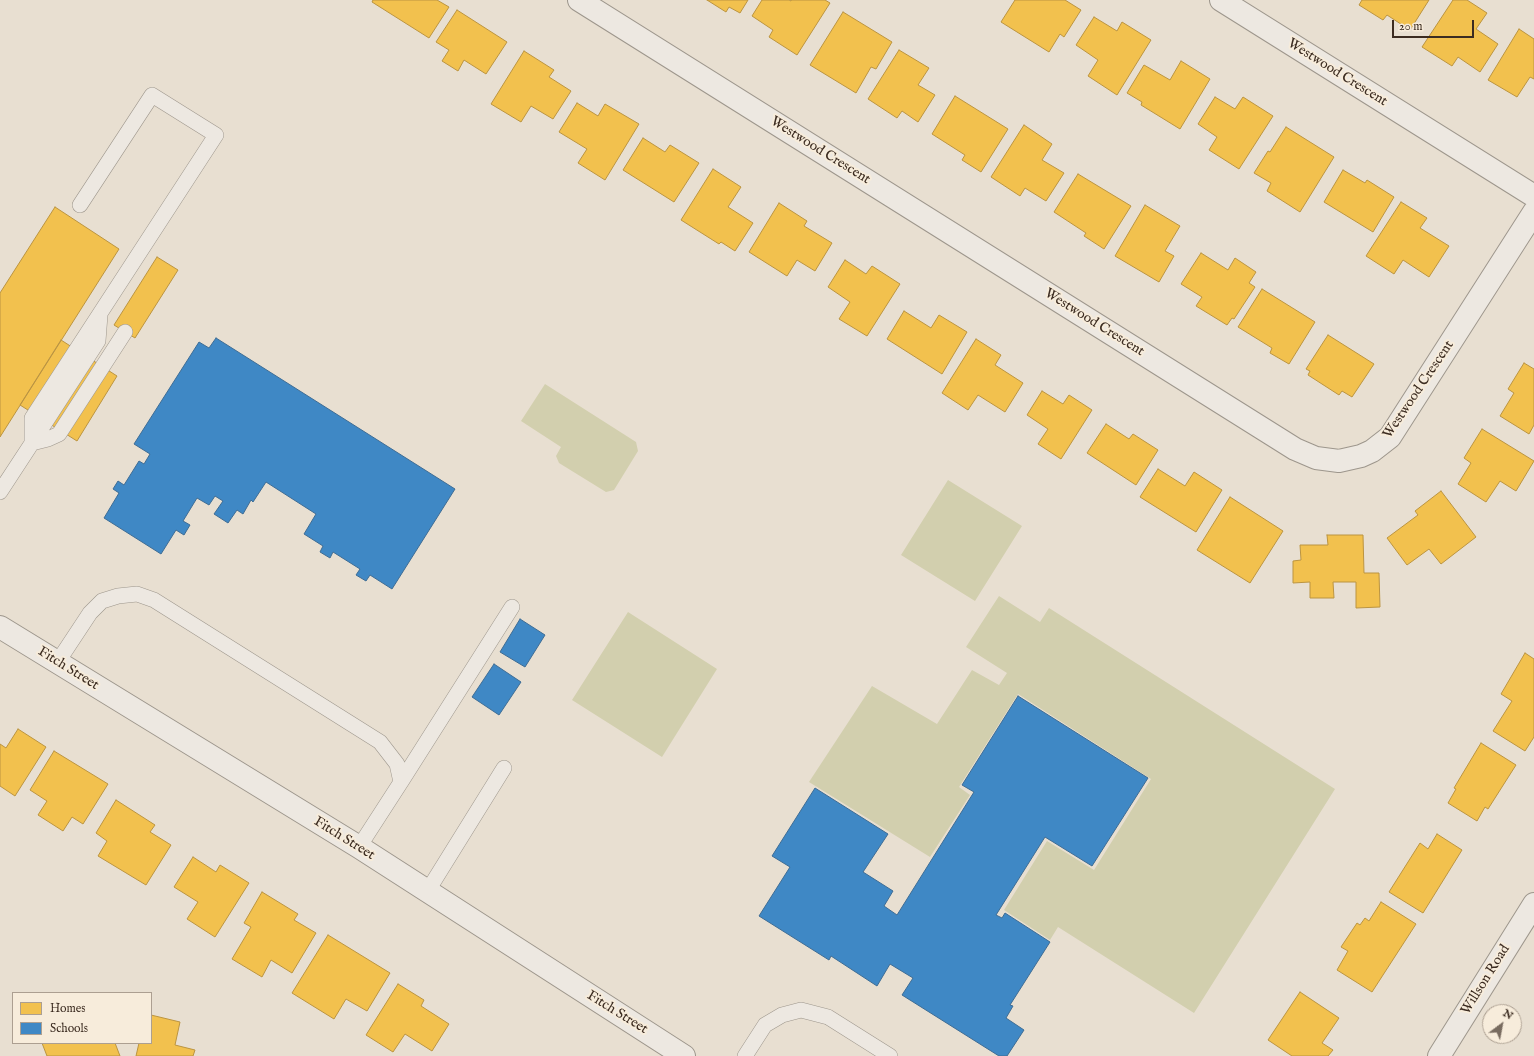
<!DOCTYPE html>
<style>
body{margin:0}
#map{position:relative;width:1534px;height:1056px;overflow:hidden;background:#e8dfd1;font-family:"IM FELL English",serif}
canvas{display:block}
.legend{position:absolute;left:12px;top:992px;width:140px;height:52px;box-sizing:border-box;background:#f7ecdb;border:1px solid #ac9f91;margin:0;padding:5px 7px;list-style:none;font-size:12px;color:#3c2c21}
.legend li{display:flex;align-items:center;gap:8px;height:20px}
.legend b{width:20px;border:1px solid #ac9f91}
.north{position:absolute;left:1482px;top:1004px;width:40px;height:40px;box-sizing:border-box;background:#f7ecdb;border:1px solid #ac9f91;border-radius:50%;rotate:32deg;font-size:11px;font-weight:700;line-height:16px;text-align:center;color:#3c2c21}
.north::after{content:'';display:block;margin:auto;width:14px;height:18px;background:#786b5f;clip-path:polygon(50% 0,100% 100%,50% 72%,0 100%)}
.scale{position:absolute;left:1392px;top:20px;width:82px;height:18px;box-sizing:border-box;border:2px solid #3c2c21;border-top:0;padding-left:5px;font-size:12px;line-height:14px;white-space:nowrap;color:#3c2c21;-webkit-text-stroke:3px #f7ecdb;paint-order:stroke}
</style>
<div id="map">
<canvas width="1534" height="1056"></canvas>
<ul class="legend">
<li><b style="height:11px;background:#f2c14e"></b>Homes</li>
<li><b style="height:11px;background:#3f88c5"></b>Schools</li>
</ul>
<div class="north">N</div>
<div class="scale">20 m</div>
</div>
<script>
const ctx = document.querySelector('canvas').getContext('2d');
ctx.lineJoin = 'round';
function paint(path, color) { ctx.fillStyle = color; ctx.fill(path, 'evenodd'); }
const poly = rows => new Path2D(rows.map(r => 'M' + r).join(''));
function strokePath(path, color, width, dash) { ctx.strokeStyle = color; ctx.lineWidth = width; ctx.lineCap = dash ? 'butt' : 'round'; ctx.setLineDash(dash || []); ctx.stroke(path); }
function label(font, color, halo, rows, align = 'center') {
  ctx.font = font + ' "IM FELL English",serif'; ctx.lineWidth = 4; ctx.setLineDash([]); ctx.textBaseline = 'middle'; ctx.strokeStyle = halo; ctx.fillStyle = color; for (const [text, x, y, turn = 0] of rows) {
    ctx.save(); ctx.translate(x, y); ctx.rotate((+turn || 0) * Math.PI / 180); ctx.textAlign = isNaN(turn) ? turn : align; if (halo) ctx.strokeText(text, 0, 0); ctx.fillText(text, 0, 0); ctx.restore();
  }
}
paint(poly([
 [545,384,636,442,638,451,614,490,606,492,559,463,556,456,561,447,521,421],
 [948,480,1022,526,975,601,901,555],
 [999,596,1040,622,1049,608,1335,789,1194,1013,1058,927,1050,940,1004,910,1047,841,1094,870,1151,779,1018,694,959,787,970,795,930,857,809,782,872,686,937,724,972,670,999,685,1007,673,966,647],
 [628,612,717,669,662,757,572,700]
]), '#d2cfae');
const homes = poly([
 [373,0,437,0,449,7,429,38,372,2,373,0],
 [707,0,748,0,740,13,729,7,726,12,707,0],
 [762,0,789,0,791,1,791,0,825,0,830,3,797,55,769,37,773,30,752,16,762,0],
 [1015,0,1065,0,1081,10,1064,37,1060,34,1049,52,1001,22,1015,0],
 [1362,0,1429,0,1410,30,1387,15,1383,20,1359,5,1362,0],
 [1453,0,1467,0,1487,13,1476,29,1498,44,1480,72,1458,57,1452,66,1422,47,1453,0],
 [457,10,507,42,486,74,464,60,458,71,442,61,449,50,436,42,457,10],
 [843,12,892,42,876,69,871,67,856,93,810,65,843,12],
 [1094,17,1117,31,1122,22,1151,40,1117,95,1088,76,1098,60,1076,45,1094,17],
 [1519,29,1534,39,1534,79,1530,77,1517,97,1488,80,1519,29],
 [899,50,929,68,918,85,935,95,918,122,902,111,897,118,868,99,899,50],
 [524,51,554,70,549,77,571,91,553,119,531,106,521,122,491,104,524,51],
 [1181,61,1210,79,1180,129,1141,105,1142,102,1127,93,1144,65,1170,80,1181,61],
 [955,96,1008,129,981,172,962,160,965,155,932,134,955,96],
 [1215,97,1235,109,1243,97,1273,116,1239,169,1209,150,1217,137,1198,124,1215,97],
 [577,103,598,116,605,104,639,124,605,180,578,163,587,149,559,132,577,103],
 [1024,125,1052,144,1042,160,1064,173,1046,201,1025,188,1020,196,991,177,1024,125],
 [1286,127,1334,157,1300,212,1267,191,1271,183,1254,173,1268,151,1270,152,1286,127],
 [643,138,665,152,670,145,699,163,674,202,623,170,643,138],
 [713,169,741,187,728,207,753,223,735,251,721,242,719,244,681,220,713,169],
 [1343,170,1365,183,1367,180,1394,197,1373,232,1324,202,1343,170],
 [1078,174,1131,206,1104,249,1084,236,1086,233,1054,212,1078,174],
 [1401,202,1427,218,1420,228,1449,246,1429,277,1403,260,1394,274,1366,256,1401,202],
 [779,203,807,221,804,226,832,243,815,271,797,260,787,276,749,252,779,203],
 [1145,205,1180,226,1165,251,1174,256,1159,282,1115,256,1145,205],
 [55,207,119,249,0,437,0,293,55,207],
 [1201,253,1228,270,1235,258,1256,272,1249,283,1255,287,1234,319,1232,318,1227,325,1196,306,1202,297,1181,284,1201,253],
 [157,257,178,270,135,338,114,325,157,257],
 [845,260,866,274,872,266,900,284,867,336,839,319,850,302,828,287,845,260],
 [1262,289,1315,322,1289,364,1270,353,1272,348,1238,327,1262,289],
 [904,311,931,328,939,315,967,332,942,374,887,339,904,311],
 [1328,335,1374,364,1352,397,1342,391,1339,395,1308,375,1310,371,1306,369,1328,335],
 [976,339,1001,355,995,365,1023,383,1005,412,978,395,968,410,942,393,976,339],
 [61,340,117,376,77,441,20,405,61,340],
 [1524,363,1534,369,1534,425,1529,434,1500,416,1514,393,1508,389,1524,363],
 [1042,391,1063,404,1069,395,1092,410,1061,459,1038,444,1048,429,1027,415,1042,391],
 [1106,424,1129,439,1133,434,1158,450,1136,485,1087,453,1106,424],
 [1482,429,1534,461,1516,491,1500,481,1486,502,1458,484,1471,463,1464,458,1482,429],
 [1158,469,1185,486,1194,472,1222,490,1196,532,1140,497,1158,469],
 [1441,491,1476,537,1441,564,1429,549,1407,565,1387,538,1418,515,1415,511,1441,491],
 [1230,497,1283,531,1250,583,1197,550,1230,497],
 [1327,535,1363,535,1364,573,1379,573,1380,607,1356,608,1356,582,1333,582,1334,598,1310,598,1310,582,1293,583,1293,561,1301,560,1300,545,1328,545,1327,535],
 [1525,653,1534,659,1534,737,1525,751,1493,731,1512,701,1501,694,1525,653],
 [18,729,46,747,15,796,0,786,0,744,6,748,18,729],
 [1481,743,1516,765,1488,809,1485,807,1477,821,1448,803,1456,789,1454,788,1481,743],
 [54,751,108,784,83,824,72,817,63,831,38,815,47,801,30,790,54,751],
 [116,800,155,825,150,832,171,845,146,885,98,856,107,841,96,833,116,800],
 [1437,834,1462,850,1423,913,1389,892,1420,843,1428,849,1437,834],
 [193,857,216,872,220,865,249,883,215,937,187,919,198,902,174,887,193,857],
 [262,892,298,914,294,920,316,933,292,973,271,960,262,977,232,959,251,927,244,923,262,892],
 [1381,902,1416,924,1372,992,1337,970,1348,951,1341,947,1357,923,1360,925,1365,918,1369,921,1381,902],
 [328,935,390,973,367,1011,346,999,334,1019,292,993,328,935],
 [398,984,424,1000,421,1006,449,1024,432,1051,405,1034,393,1052,366,1035,398,984],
 [1300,992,1339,1018,1322,1043,1333,1050,1328,1056,1292,1056,1268,1040,1300,992],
 [151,1015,180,1022,175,1045,195,1050,193,1056,136,1056,139,1043,151,1043,151,1015],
 [42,1043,115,1043,120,1056,47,1056,42,1043]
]);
paint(homes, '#f2c14e');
strokePath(homes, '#bb9440', 1);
const schools = poly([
 [216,338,455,489,392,589,370,575,366,581,356,575,360,569,333,552,330,558,320,552,323,546,304,534,316,514,266,482,253,502,251,500,243,514,237,510,228,523,214,514,223,501,215,496,209,505,197,498,183,521,190,525,184,535,176,530,161,554,104,518,119,493,113,489,118,481,124,485,139,461,144,464,150,454,134,444,199,342,209,348,216,338],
 [520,619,545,635,525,667,500,652,520,619],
 [494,664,521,682,499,715,472,697,494,664],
 [1018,696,1148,778,1092,866,1045,837,996,915,1002,918,1005,913,1050,942,1010,1005,1013,1006,1006,1018,1024,1030,1007,1056,999,1056,902,995,913,978,890,964,877,986,831,956,829,960,759,916,790,867,772,856,815,788,888,834,863,872,893,891,884,906,897,915,974,792,962,785,1018,696]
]);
paint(schools, '#3f88c5');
strokePath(schools, '#3e6c94', 1);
const service = poly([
 [80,205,152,95,216,135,32,418,32,443,98,341,100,315],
 [0,492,32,443,48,439,59,434,125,332],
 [57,663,90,613,102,601,118,596,137,594,154,600,380,742,397,764,401,782,359,847],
 [401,782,512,607],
 [427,892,504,768],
 [745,1056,765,1025,782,1015,801,1010,828,1017,890,1056]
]);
const minor = poly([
 [579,0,1295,449,1316,458,1339,461,1361,456,1372,451,1390,437,1534,212],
 [1221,0,1534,196]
]);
const tertiary = poly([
 [0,627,359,847,684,1056],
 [1439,1056,1534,904]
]);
strokePath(service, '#9d968c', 16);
strokePath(minor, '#9d968c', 24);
strokePath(tertiary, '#9d968c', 24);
strokePath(service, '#ede8e1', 15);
strokePath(minor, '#ede8e1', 22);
strokePath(tertiary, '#ede8e1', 22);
label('14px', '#3c2c21', '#f7ecdb', [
 ["Westwood Crescent",1337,73,32],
 ["Westwood Crescent",820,151,32],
 ["Westwood Crescent",1094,323,32],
 ["Westwood Crescent",1419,390,-56],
 ["Fitch Street",68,669,32],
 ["Fitch Street",344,839,32],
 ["Willson Road",1486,980,-58],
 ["Fitch Street",617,1013,32]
]);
</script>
